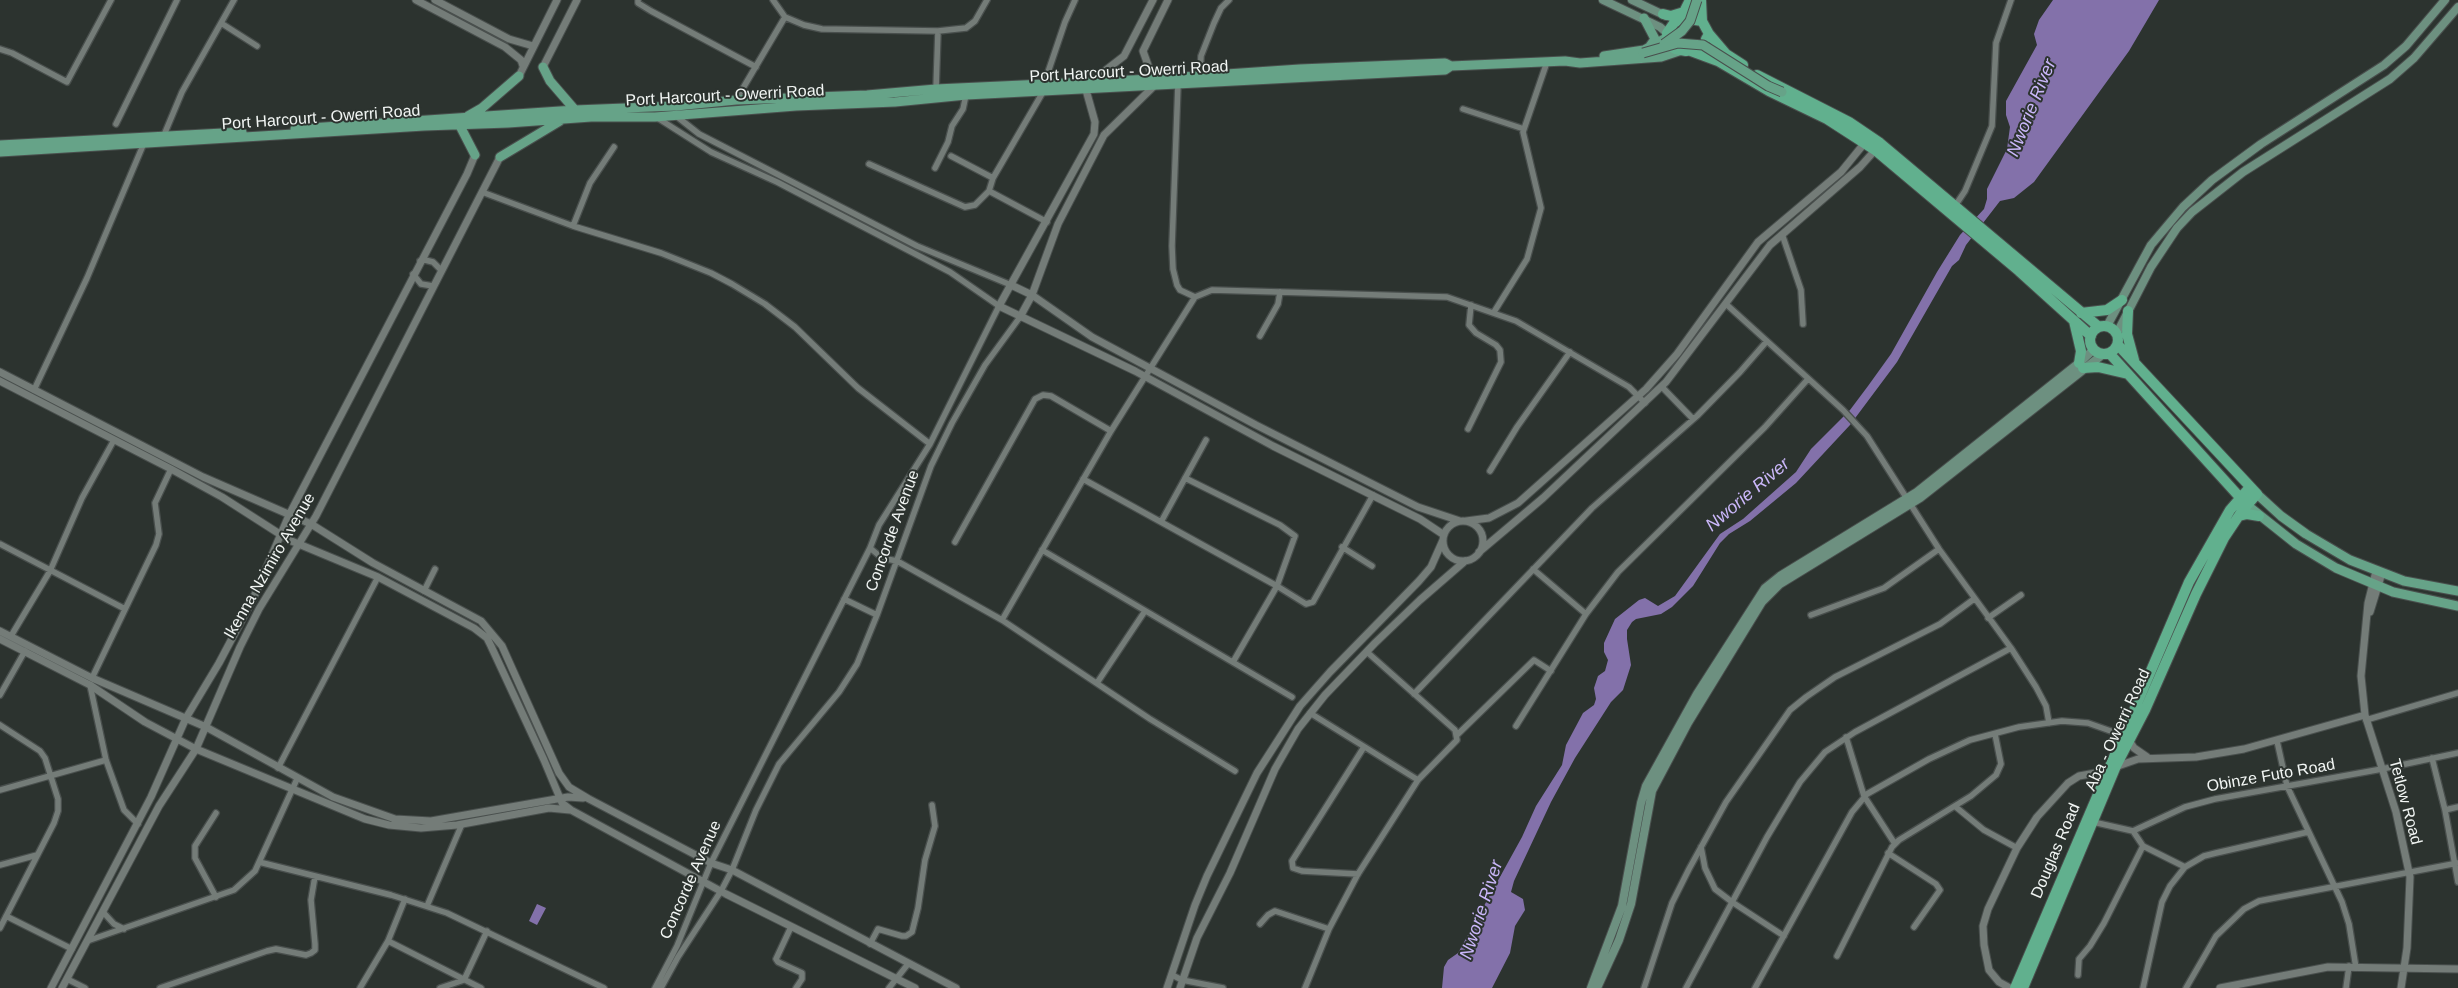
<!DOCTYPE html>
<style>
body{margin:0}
canvas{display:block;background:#2c332f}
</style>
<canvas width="2458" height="988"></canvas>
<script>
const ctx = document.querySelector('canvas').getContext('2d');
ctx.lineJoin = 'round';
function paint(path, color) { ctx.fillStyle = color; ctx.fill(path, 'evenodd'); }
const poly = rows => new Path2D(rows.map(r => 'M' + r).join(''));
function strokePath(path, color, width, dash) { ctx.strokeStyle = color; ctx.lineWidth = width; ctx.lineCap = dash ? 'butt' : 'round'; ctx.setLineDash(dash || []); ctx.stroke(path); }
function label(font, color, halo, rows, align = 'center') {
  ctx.font = font + ' Arial,sans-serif'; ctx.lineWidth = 4; ctx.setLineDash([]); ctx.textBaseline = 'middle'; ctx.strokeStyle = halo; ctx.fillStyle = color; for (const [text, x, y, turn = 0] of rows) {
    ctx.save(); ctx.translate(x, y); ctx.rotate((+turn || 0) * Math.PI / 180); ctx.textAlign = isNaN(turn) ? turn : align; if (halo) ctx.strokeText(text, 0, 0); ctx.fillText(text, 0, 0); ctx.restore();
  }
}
paint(poly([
 [2053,0,2159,0,2129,51,2034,182,2014,198,2000,201,1966,245,1959,260,1952,266,1897,362,1850,425,1796,483,1750,521,1729,534,1720,543,1693,586,1672,607,1661,614,1636,619,1632,622,1627,630,1627,639,1631,665,1623,690,1611,702,1575,758,1551,802,1514,881,1511,892,1523,899,1525,910,1515,926,1510,953,1492,988,1442,988,1444,967,1448,960,1458,953,1522,837,1536,806,1562,765,1566,745,1583,713,1594,705,1596,699,1594,688,1598,676,1605,671,1608,660,1604,652,1604,643,1615,619,1639,600,1645,598,1658,606,1675,596,1720,534,1743,519,1796,472,1811,449,1850,410,1868,386,1891,354,1937,272,1960,235,1984,209,1987,199,1987,189,2007,149,2010,127,2006,115,2006,101,2037,45,2034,34,2039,20],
 [537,904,546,908,537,925,529,921]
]), '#8371aa');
const minor = poly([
 [638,0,638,3,651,11,756,67],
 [773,0,785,17,804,25,822,29,938,31,966,28,975,21,987,0],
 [221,23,257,46],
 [0,49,12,53,67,82,111,0],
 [1200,78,1201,56,1214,23,1221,8,1229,0],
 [1044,84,1065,22,1075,0],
 [1178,84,1172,246,1173,269,1177,285,1180,290,1195,297,1212,290,1447,297,1516,321,1629,387,1645,403],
 [936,89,938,31],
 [736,100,785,17],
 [1463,109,1524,129],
 [675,115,699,134,917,246,1011,285],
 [116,124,177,0],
 [164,135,182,92,234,0],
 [951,156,993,178],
 [869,164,965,207,975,205,989,191,1047,222],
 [935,168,948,142,952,126,963,109,966,95],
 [989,191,993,178,1043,92],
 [482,192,573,226,661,253,711,273,732,284,765,304,795,327,858,388,930,444],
 [1955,206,1965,191,1992,126,1996,43,2011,0],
 [573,226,590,183,614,147],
 [1782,234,1801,290,1803,324],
 [420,261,425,260,433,262,441,270],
 [413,274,421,284,433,286],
 [1726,304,1843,410,1867,436,1939,549,2011,648,2036,687,2046,706,2049,723],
 [1494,312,1527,259,1541,208,1523,132,1547,62],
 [1260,336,1278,304,1280,292],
 [1662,387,1693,419],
 [34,390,87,278,144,143],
 [1468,429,1501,362,1500,350,1496,345,1476,333,1469,325,1471,305],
 [1490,471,1517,427,1570,352],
 [1185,478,1280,525,1295,536,1277,586,1233,662],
 [1083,479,1277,586,1306,604,1313,602,1373,495],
 [1161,522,1206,440],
 [955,542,1035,399,1043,395,1051,396,1111,431],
 [0,544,125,609],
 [1342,547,1372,566],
 [870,548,882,558,897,561,1002,620,1150,719,1235,771],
 [1042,550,1292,697],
 [1533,569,1586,614,1618,572,1765,427,1808,379],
 [424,591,435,569],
 [844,599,877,615],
 [1811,615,1884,588,1939,549],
 [1988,618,2021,595],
 [1002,620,1111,431,1195,297],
 [11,636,50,571,82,498,114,440],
 [92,678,156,545,159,534,155,503,171,469],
 [1097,683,1145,611],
 [90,685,106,760,124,810,138,824],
 [1414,694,1592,508,1697,416,1740,372,1767,341],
 [0,695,25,651],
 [1310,713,1418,780],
 [2366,720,2458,693],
 [0,725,40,751,45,758,58,799,58,811,54,823,0,928],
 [1516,726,1586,614],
 [1457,735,1534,660,1551,671],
 [1846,737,1864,796,1895,844],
 [2277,741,2287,786,2342,902,2349,924,2356,968],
 [2432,758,2445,810,2458,882],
 [278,768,378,577],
 [0,790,106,760],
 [1956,807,1984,830,2017,848],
 [2445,810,2458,807],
 [2093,822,2133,831,2185,807,2215,799,2382,769,2458,753],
 [2133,831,2143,846,2185,867],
 [1701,847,1705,868,1715,889,1732,902,1784,936],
 [1888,853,1936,884,1940,890,1914,927],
 [259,862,391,895,447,913,604,988],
 [0,865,37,855],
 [1358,874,1302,871,1293,868,1292,861,1364,747],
 [216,897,195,858,195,846,216,813],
 [427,906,462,824],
 [103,912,114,924,124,929],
 [6,916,72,949],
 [1260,924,1268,915,1275,911,1329,929],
 [791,927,776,959,778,962,802,973,802,979,796,988],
 [90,940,234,890,255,871,297,779],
 [388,941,481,988],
 [870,944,878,929,902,936,906,936,912,932,918,908,925,860,935,826,932,805],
 [1837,956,1892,847,1899,840,1971,796,1996,775,2001,764,1995,734],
 [1172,975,1182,980,1223,988],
 [2078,975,2079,959,2090,946,2104,923,2143,846],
 [67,979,85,988],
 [160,988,267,951,276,949,306,955,311,953,315,950,315,944,311,900,315,876],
 [360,988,388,941,405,899],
 [440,988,464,980,487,931],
 [655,988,677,946,711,863,870,548,879,525,930,444,999,306,950,272,777,182,711,152,656,117],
 [661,988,678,957,721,891,732,870,756,810,779,764,839,692,857,664,877,615,931,466,952,423,985,365,1020,317],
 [889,988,908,964],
 [1305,988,1329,929,1358,874,1418,780,1457,740,1455,730,1367,652],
 [1644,988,1672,903,1689,869,1726,802,1790,710,1806,697,1835,677,1940,624,1974,599],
 [1686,988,1767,837,1800,782,1825,752,1855,732,2011,648],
 [1755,988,1852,812,1867,794,1929,759,1970,740,2019,727,2062,721,2088,723,2122,735],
 [2143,988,2162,902,2170,886,2185,867,2204,856,2216,853,2308,832],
 [2186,988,2216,936,2244,909,2259,901,2458,863],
 [2346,988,2349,966]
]);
const tertiary = poly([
 [416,0,505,47,521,60,523,66],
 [435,0,509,39,533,46],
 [543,67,577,0],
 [519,76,557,0],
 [1153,79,1143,51,1168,0],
 [1089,83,1124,56,1153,0],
 [1086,90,1095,122,1094,134,999,306,1135,371,1273,446,1420,519,1444,535],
 [1011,285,1032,295,1092,337,1256,425,1418,507,1460,521],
 [1020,317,1032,295,1058,224,1104,135,1154,86],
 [0,372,203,477,311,524,373,563,481,621,502,646,559,773,569,787,589,799,711,863,732,870,956,988],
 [0,381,171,469,222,497,289,540,378,577,474,628,487,638,491,646,544,760,562,803,571,810,726,894,915,988],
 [1466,521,1489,518,1518,503,1646,389,1677,354,1758,242,1841,172,1867,140],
 '1443 541a20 20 0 1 1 40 0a20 20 0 1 1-40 0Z',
 [1479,552,1543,498,1666,382,1770,245,1860,167,1877,148],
 [2376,571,2368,603,2361,676,2365,715,2396,812,2410,877,2407,948,2401,988],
 [2370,612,2382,573],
 [0,631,92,678,206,727,333,797,395,819,431,821,568,797,583,798],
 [0,639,90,685,145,722,196,749,365,819,389,825,421,828,457,825,549,808,570,810],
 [2128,739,2134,748,2147,757],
 [51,988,151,797,186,718,219,663,253,599,290,513,467,174,475,155],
 [62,988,159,806,196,749,240,647,259,609,316,516,500,157],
 [1167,988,1195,905,1207,876,1257,773,1300,706,1330,672,1419,581,1431,567,1443,540],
 [1180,988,1197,938,1230,873,1275,769,1298,729,1325,695,1375,643,1420,600,1465,561],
 [2010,988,1999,982,1989,970,1984,945,1983,926,1988,909,2017,848,2037,817,2068,783,2079,776,2101,772,2138,759,2196,757,2244,749,2365,715],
 [2220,988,2328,967,2458,969]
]);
const secondary = poly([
 [1603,0,1660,27,1667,33],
 [1632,0,1666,16],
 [2107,326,2151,245,2183,207,2212,180,2261,144,2384,65,2406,46,2445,0],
 [2117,333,2151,267,2177,228,2192,212,2243,172,2390,79,2414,58,2458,7],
 [1591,988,1622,906,1641,803,1646,786,1697,694,1765,588,1780,576,1917,492,2079,363,2092,351,2092,348],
 [1597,988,1619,940,1631,904,1652,791,1688,723,1762,602,1780,584,1920,498,2102,355]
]);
const primary = poly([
 [1644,18,1655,39,1650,46],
 [1604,56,1644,50,1666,38],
 [543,67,550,81,575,110],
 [468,116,482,108,519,76],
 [459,124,475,155],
 [295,129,575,110,676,106,736,100,867,95,936,89,1153,79,1300,69,1445,63,1451,66],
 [0,145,242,132],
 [0,152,424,126,508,123,591,117,655,117,796,106,895,102,966,95,1445,70,1451,66,1565,61,1580,63,1661,57,1679,51],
 [500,157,560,121],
 [2257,494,2281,516,2306,534,2350,560,2404,581,2458,591],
 [2247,505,2296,544,2336,568,2393,592,2458,606]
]);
const trunk = poly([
 [1701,0,1702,21,1709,34,1706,39],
 [1663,14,1671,16,1684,12,1690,0],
 [1709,34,1726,54,1743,65],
 [1695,49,1686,51,1675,49,1668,44,1667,33,1674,23,1682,18,1702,21],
 [1691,51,1718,61,1769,91,1827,119,1875,150,2019,271,2091,336],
 [1757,75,1849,122,1880,143,2099,327],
 [2128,311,2127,334,2134,360],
 [2081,313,2107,310,2122,300],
 [2074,321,2081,351,2079,363],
 '2090 340a14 14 0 1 1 28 0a14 14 0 1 1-28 0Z',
 [2110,354,2245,503],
 [2083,368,2098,367,2128,374],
 [2239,516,2247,514,2259,516],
 [2015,988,2189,582,2230,510,2250,487],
 [2023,988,2116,766,2145,710,2196,594,2224,538,2242,511,2257,494,2118,345]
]);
strokePath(minor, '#494f4d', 8);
strokePath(tertiary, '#494f4d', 9);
strokePath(secondary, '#494f4d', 10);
strokePath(primary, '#494f4d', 11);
strokePath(trunk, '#494f4d', 12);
strokePath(minor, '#747c78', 5.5);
strokePath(tertiary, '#747c78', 7);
strokePath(secondary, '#6d9080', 8);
strokePath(primary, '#66a388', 9);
strokePath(trunk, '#61b08e', 10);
const primaryBridge = poly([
 [1664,44,1682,31,1690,21,1697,0],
 [1643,53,1678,43,1703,45,1768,86,1782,92]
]);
strokePath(primaryBridge, '#494f4d', 11, []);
strokePath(primaryBridge, '#66a388', 9);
label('16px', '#f1f5f3', '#2c332f', [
 ["Port Harcourt - Owerri Road",1129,72,-3],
 ["Port Harcourt - Owerri Road",725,96,-3],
 ["Port Harcourt - Owerri Road",321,118,-4],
 ["Concorde Avenue",893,531,-70],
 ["Ikenna Nzimiro Avenue",270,566,-60],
 ["Aba - Owerri Road",2118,730,-65],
 ["Obinze Futo Road",2271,776,-10],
 ["Tetlow Road",2405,802,75],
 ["Douglas Road",2056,851,-67],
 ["Concorde Avenue",691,880,-66]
]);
label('italic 18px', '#cab7f9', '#2c332f', [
 ["Nworie River",2032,108,-68],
 ["Nworie River",1748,495,-40],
 ["Nworie River",1482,910,-72]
]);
</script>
